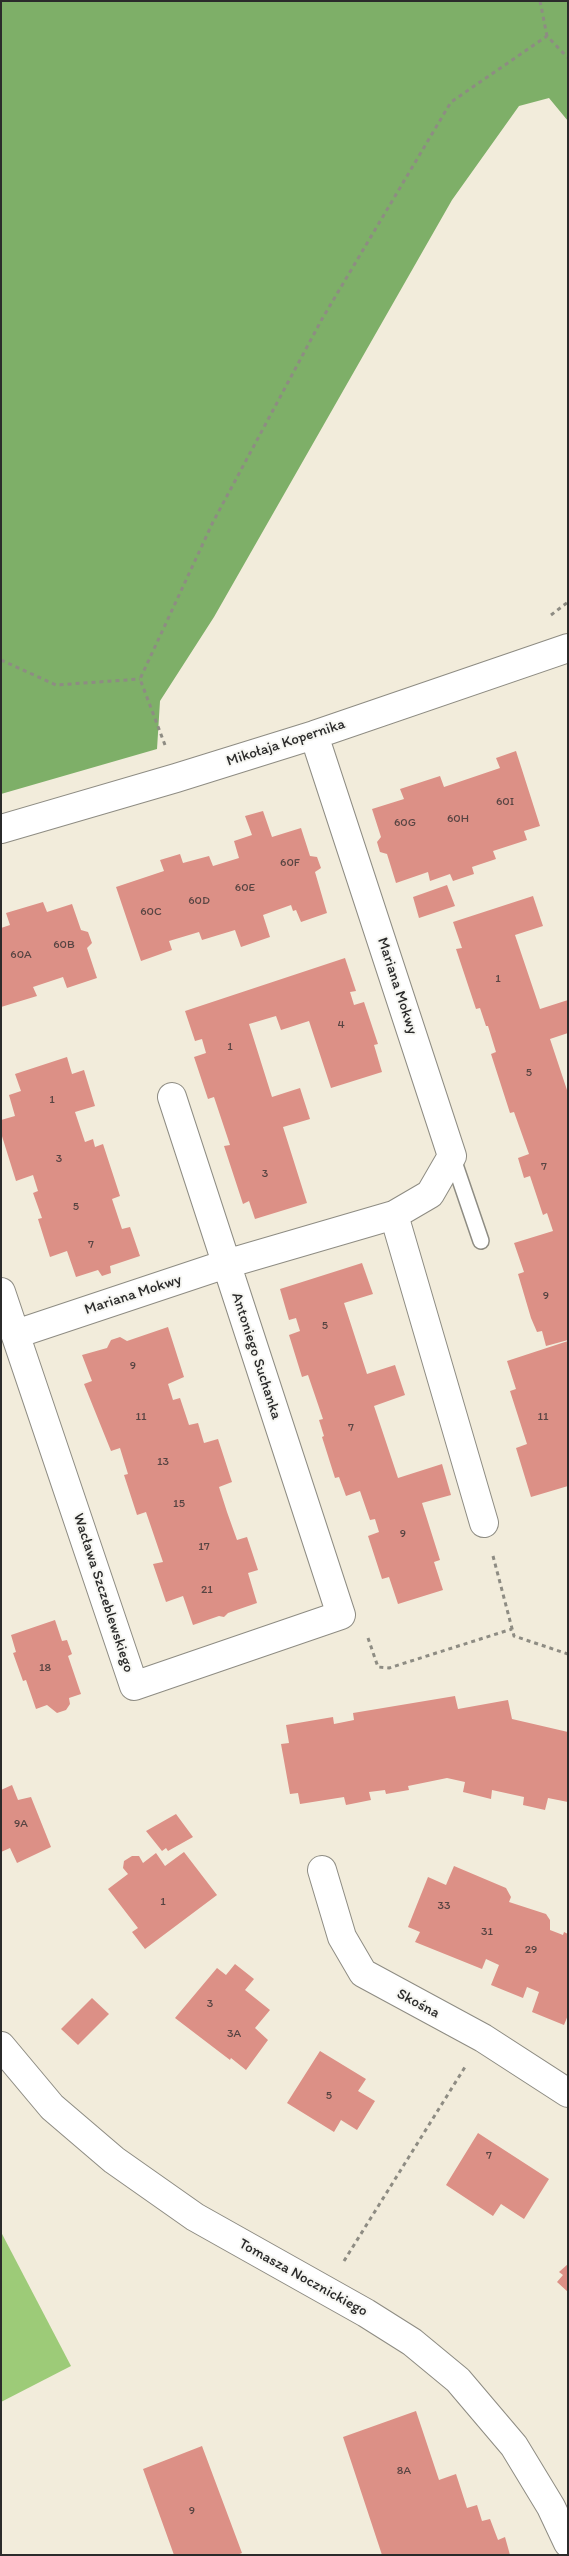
<!DOCTYPE html>
<meta charset="utf-8">
<style>
body{margin:0}
#map{position:relative;width:569px;height:2556px;overflow:hidden;background:#f2ecdb;font-family:Itim,sans-serif}
canvas{display:block}
.frame{position:absolute;inset:0;border:2px solid #2b2b2b;pointer-events:none}
</style>
<div id="map">
<canvas width="569" height="2556"></canvas>
<div class="frame"></div>
</div>
<script>
const ctx = document.querySelector('canvas').getContext('2d');
ctx.lineJoin = 'round';
function paint(path, color) { ctx.fillStyle = color; ctx.fill(path, 'evenodd'); }
const poly = rows => new Path2D(rows.map(r => 'M' + r).join(''));
function strokePath(path, color, width, dash) { ctx.strokeStyle = color; ctx.lineWidth = width; ctx.lineCap = dash ? 'butt' : 'round'; ctx.setLineDash(dash || []); ctx.stroke(path); }
function label(font, color, halo, rows, align = 'center') {
  ctx.font = font + ' Itim,sans-serif'; ctx.lineWidth = 4; ctx.setLineDash([]); ctx.textBaseline = 'middle'; ctx.strokeStyle = halo; ctx.fillStyle = color; for (const [text, x, y, turn = 0] of rows) {
    ctx.save(); ctx.translate(x, y); ctx.rotate((+turn || 0) * Math.PI / 180); ctx.textAlign = isNaN(turn) ? turn : align; if (halo) ctx.strokeText(text, 0, 0); ctx.fillText(text, 0, 0); ctx.restore();
  }
}
paint(poly([
 [1,2232,71,2366,1,2402]
]), '#9dcb78');
paint(poly([
 [1,1,568,1,568,121,549,98,519,106,452,200,214,617,160,701,157,749,1,794]
]), '#7eaf68');
paint(poly([
 [516,751,540,826,524,831,527,840,493,851,496,859,472,867,474,874,453,881,450,874,430,881,428,872,396,883,387,854,380,852,377,842,381,837,372,809,404,799,400,789,440,776,444,787,500,768,496,758],
 [263,811,272,837,301,828,310,856,317,857,321,868,315,872,327,913,301,922,296,910,293,911,291,905,263,915,270,937,241,947,235,930,202,940,199,932,169,941,172,950,141,961,116,887,164,871,160,860,180,854,183,863,209,856,213,866,239,858,234,841,252,835,245,816],
 [447,885,455,906,419,918,413,897],
 [533,896,543,926,515,935,540,1009,568,1000,568,1033,550,1039,568,1093,568,1340,546,1346,542,1331,537,1332,531,1318,518,1274,524,1272,514,1243,553,1231,547,1213,543,1215,530,1176,524,1178,518,1158,529,1154,514,1112,510,1113,491,1054,496,1052,488,1026,486,1026,480,1008,476,1009,456,949,462,948,453,922],
 [43,902,47,912,72,904,81,930,88,932,92,943,87,948,97,978,67,988,63,977,33,987,37,996,1,1007,1,928,10,925,6,913],
 [345,958,356,991,350,992,354,1005,364,1002,378,1044,374,1045,382,1072,331,1088,309,1021,281,1030,276,1016,249,1024,272,1097,300,1088,310,1119,283,1127,307,1203,255,1219,249,1201,243,1204,224,1146,230,1145,214,1097,208,1099,194,1057,206,1053,202,1039,195,1041,185,1011],
 [67,1057,72,1074,84,1070,95,1106,75,1112,85,1142,93,1139,95,1147,103,1144,120,1196,112,1199,122,1229,130,1227,140,1256,110,1266,111,1273,102,1276,98,1270,76,1277,67,1251,50,1257,38,1219,42,1218,33,1193,38,1191,33,1175,16,1181,1,1133,1,1120,15,1116,9,1095,21,1091,15,1074],
 [362,1263,373,1294,344,1303,367,1374,395,1365,405,1395,374,1406,398,1478,442,1464,451,1495,422,1503,440,1560,434,1562,443,1590,398,1604,389,1577,382,1579,368,1536,379,1532,375,1519,370,1520,360,1491,346,1496,339,1477,335,1478,322,1437,324,1436,319,1420,323,1419,308,1375,302,1377,289,1335,300,1331,296,1318,289,1320,280,1289],
 [168,1327,184,1377,168,1384,173,1400,180,1398,189,1425,198,1423,204,1443,218,1439,232,1482,219,1487,227,1512,237,1540,247,1537,258,1570,248,1573,257,1603,228,1613,224,1617,219,1616,193,1625,183,1596,166,1602,153,1564,163,1562,146,1512,137,1515,124,1475,128,1474,120,1448,111,1451,84,1384,92,1381,82,1355,107,1348,111,1340,120,1337,127,1341],
 [568,1341,568,1486,531,1497,516,1448,527,1444,510,1391,516,1389,507,1361],
 [55,1620,62,1641,67,1640,72,1654,68,1656,81,1694,69,1698,70,1704,66,1710,57,1713,47,1705,36,1709,26,1680,23,1681,13,1653,16,1652,11,1635],
 [455,1696,458,1709,508,1700,512,1719,568,1732,568,1802,548,1798,545,1810,523,1805,524,1797,492,1790,491,1799,463,1792,465,1782,447,1778,408,1786,409,1790,386,1794,385,1790,369,1792,371,1800,346,1805,344,1797,300,1804,298,1793,290,1794,281,1744,289,1743,286,1725,333,1717,334,1724,354,1720,353,1713],
 [12,1785,18,1800,31,1797,51,1847,17,1863,10,1848,1,1852,1,1790],
 [176,1814,193,1837,168,1851,166,1848,162,1851,146,1831],
 [184,1852,217,1895,145,1949,132,1932,138,1928,108,1889,128,1874,123,1868,124,1861,132,1856,139,1856,143,1863,156,1853,165,1866],
 [454,1866,506,1888,511,1897,509,1902,546,1914,550,1920,550,1930,563,1935,564,1932,568,1934,568,2015,564,2025,532,2012,539,1992,527,1987,523,1998,491,1985,499,1965,486,1959,482,1969,415,1942,420,1932,408,1927,428,1877,446,1885],
 [235,1964,254,1979,245,1990,270,2010,255,2028,268,2040,246,2070,231,2058,230,2060,175,2018,217,1968,226,1975],
 [92,1998,109,2014,78,2045,61,2029],
 [320,2051,366,2079,358,2091,375,2101,357,2130,341,2120,334,2132,287,2103],
 [478,2133,549,2179,524,2219,501,2204,493,2216,446,2185],
 [568,2264,568,2292,557,2282,563,2275,559,2272],
 [416,2411,439,2480,456,2474,467,2508,477,2505,482,2521,490,2519,498,2540,505,2537,510,2555,382,2555,343,2437],
 [202,2446,242,2553,237,2555,174,2555,143,2469]
]), '#dc9086');
const service = poly([
 [452,1156,481,1241]
]);
const minor = poly([
 [1,829,176,778,314,735,568,648],
 [394,1215,484,1523],
 [1,1292,134,1686,341,1615,172,1097],
 [16,1334,226,1264,394,1215,430,1194,452,1156,314,735],
 [322,1870,342,1937,363,1973,483,2038,568,2093],
 [1,2046,52,2107,114,2160,195,2217,366,2313,412,2342,458,2380,514,2446,551,2507,568,2543]
]);
strokePath(service, '#8e8c83', 18);
strokePath(minor, '#8e8c83', 30);
strokePath(poly([
 [540,1,547,36],
 [551,615,568,602],
 [1,660,56,685,140,679],
 [165,745,140,679,213,522,322,319,451,102,547,36,568,58],
 [493,1556,514,1636,568,1654],
 [368,1638,378,1667,389,1668,512,1629],
 [344,2261,465,2067]
]), '#8e8c83', 3, [4, 4]);
strokePath(service, '#fff', 15);
strokePath(minor, '#fff', 28);
label('12px', '#574442', null, [
 ["60I",505,802],
 ["60H",458,819],
 ["60G",405,823],
 ["60F",290,863],
 ["60E",245,888],
 ["60D",199,901],
 ["60C",151,912],
 ["60B",64,945],
 ["60A",21,955],
 ["1",498,979],
 ["4",341,1025],
 ["1",230,1047],
 ["5",529,1073],
 ["1",52,1100],
 ["3",59,1159],
 ["7",544,1167],
 ["3",265,1174],
 ["5",76,1207],
 ["7",91,1245],
 ["9",546,1296],
 ["5",325,1326],
 ["9",133,1366],
 ["11",141,1417],
 ["11",543,1417],
 ["7",351,1428],
 ["13",163,1462],
 ["15",179,1504],
 ["9",403,1534],
 ["17",204,1547],
 ["21",207,1590],
 ["18",45,1668],
 ["9A",21,1824],
 ["1",163,1902],
 ["33",444,1906],
 ["31",487,1932],
 ["29",531,1950],
 ["3",210,2004],
 ["3A",234,2034],
 ["5",329,2096],
 ["7",489,2156],
 ["8A",404,2471],
 ["9",192,2511]
]);
label('15px', '#2b2b2b', '#f6f6f2', [
 ["Mikołaja Kopernika",286,743,-18],
 ["Mariana Mokwy",397,986,72],
 ["Mariana Mokwy",133,1295,-18],
 ["Antoniego Suchanka",256,1356,72],
 ["Wacława Szczeblewskiego",103,1593,72],
 ["Skośna",418,2004,28],
 ["Tomasza Nocznickiego",303,2278,29]
]);
</script>
